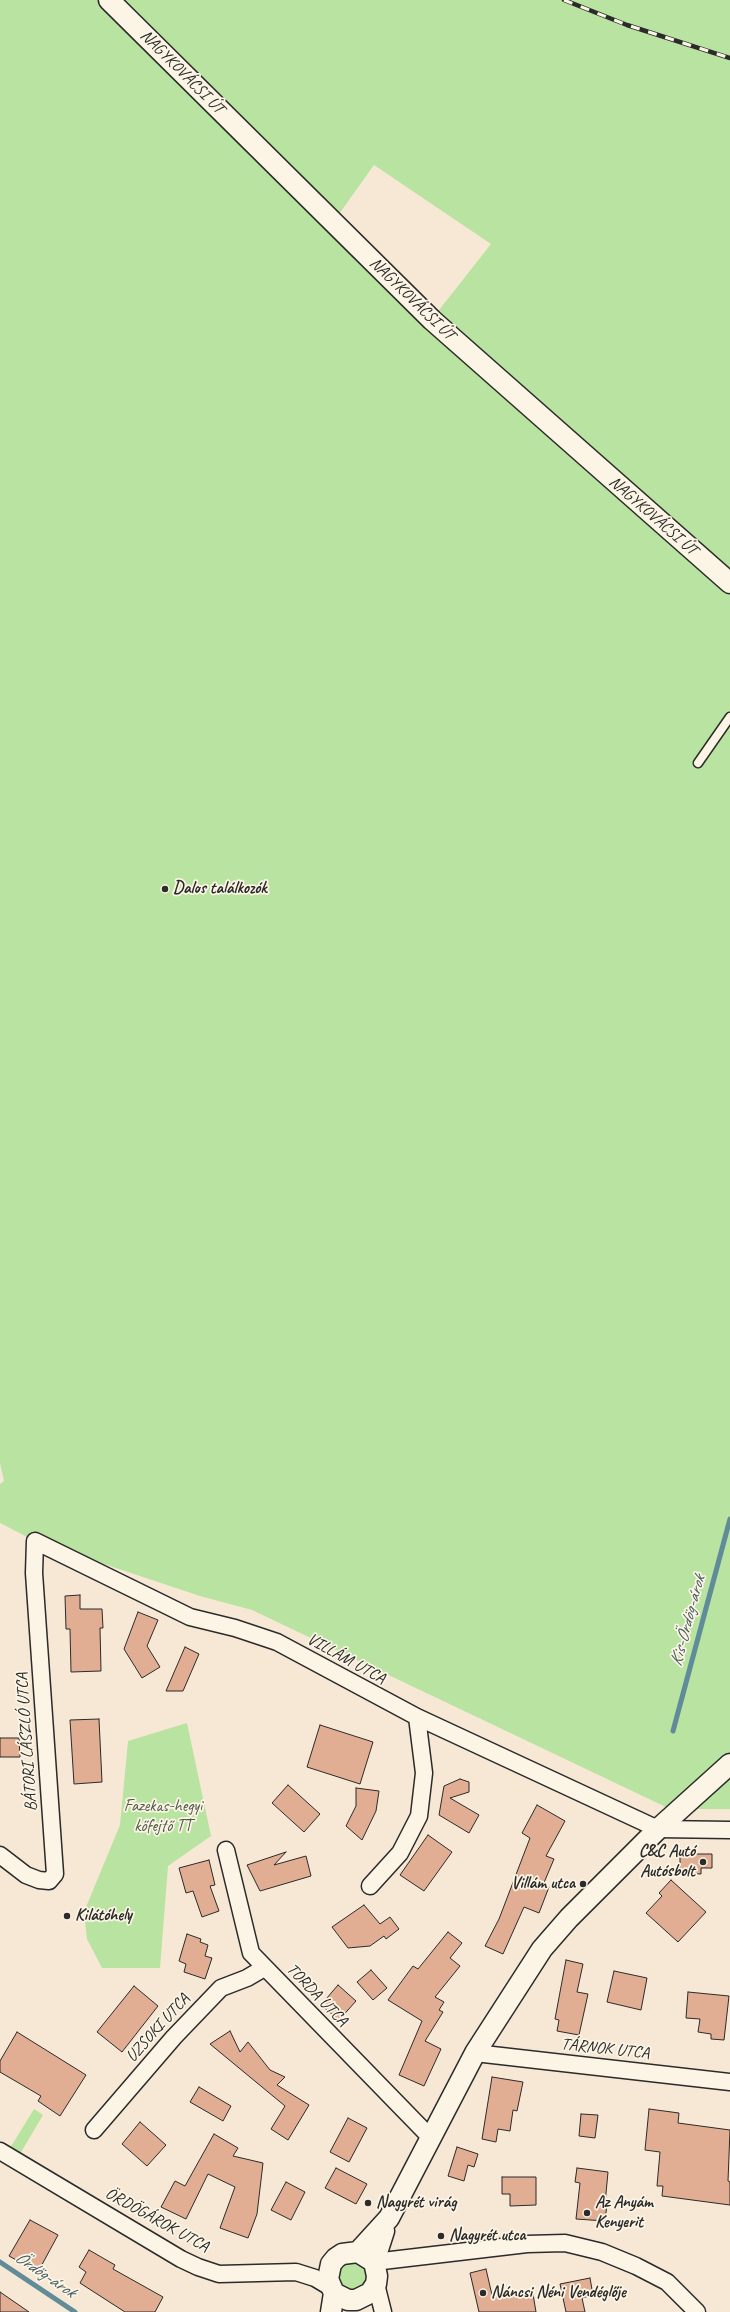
<!DOCTYPE html>
<meta charset="utf-8">
<style>
body{margin:0}
canvas{display:block;background:#f7e7d5}
</style>
<canvas width="730" height="2312"></canvas>
<script>
const ctx = document.querySelector('canvas').getContext('2d');
ctx.lineJoin = 'round';
function paint(path, color) { ctx.fillStyle = color; ctx.fill(path, 'evenodd'); }
const poly = rows => new Path2D(rows.map(r => 'M' + r).join(''));
function strokePath(path, color, width, dash) { ctx.strokeStyle = color; ctx.lineWidth = width; ctx.lineCap = dash ? 'butt' : 'round'; ctx.setLineDash(dash || []); ctx.stroke(path); }
function label(font, color, halo, rows, align = 'center') {
  ctx.font = font + ' Caveat,sans-serif'; ctx.lineWidth = 3.5; ctx.setLineDash([]); ctx.textBaseline = 'middle'; ctx.strokeStyle = halo; ctx.fillStyle = color; for (const [text, x, y, turn = 0] of rows) {
    ctx.save(); ctx.translate(x, y); ctx.rotate((+turn || 0) * Math.PI / 180); ctx.textAlign = isNaN(turn) ? turn : align; if (halo) ctx.strokeText(text, 0, 0); ctx.fillText(text, 0, 0); ctx.restore();
  }
}
paint(poly([
 [0,0,730,0,730,1809,670,1809,252,1610,200,1596,35,1541,0,1523,0,1484,4,1481,0,1463],
 [374,165,491,244,432,319,334,221],
 [187,1723,211,1836,168,1866,160,1968,102,1968,87,1939,84,1912,120,1825,128,1741],
 [34,2109,43,2115,17,2159,7,2153],
 [349,2252,377,2276,348,2300,328,2271]
]), '#b9e3a0');
strokePath(poly([
 [673,1731,730,1519],
 [0,2262,75,2312]
]), '#5f8c98', 5);
const building = poly([
 [80,1595,80,1609,102,1609,103,1628,100,1628,101,1671,71,1672,70,1629,66,1629,65,1596,80,1595],
 [138,1612,158,1620,147,1646,160,1667,142,1678,124,1649,138,1612],
 [185,1647,199,1654,183,1691,166,1691,185,1647],
 [99,1719,102,1782,74,1784,70,1720,99,1719],
 [320,1725,373,1742,360,1784,307,1767,320,1725],
 [0,1738,19,1738,20,1757,0,1757,0,1738],
 [460,1779,469,1782,469,1792,450,1798,479,1815,469,1833,439,1815,444,1786,460,1779],
 [288,1785,320,1814,304,1832,272,1803,288,1785],
 [356,1788,379,1791,376,1811,362,1840,346,1826,356,1806,356,1788],
 [537,1805,565,1821,546,1856,554,1859,543,1885,549,1887,539,1913,524,1907,503,1954,485,1946,499,1919,530,1838,522,1833,537,1805],
 [428,1835,452,1852,424,1891,400,1875,428,1835],
 [286,1852,274,1865,306,1856,311,1876,260,1891,247,1865,286,1852],
 [680,1854,712,1854,712,1868,701,1868,701,1874,680,1873,680,1854],
 [209,1860,215,1885,210,1886,219,1911,202,1917,193,1891,186,1893,179,1868,209,1860],
 [671,1880,706,1912,678,1942,646,1913,662,1896,659,1893,671,1880],
 [364,1905,380,1924,390,1917,399,1929,386,1939,384,1936,370,1946,348,1948,332,1927,364,1905],
 [448,1932,462,1943,450,1958,460,1966,435,1997,444,2002,439,2010,443,2012,425,2041,441,2049,424,2086,399,2075,422,2021,388,2000,413,1966,418,1969,448,1932],
 [187,1934,201,1939,200,1942,208,1945,205,1956,212,1958,205,1979,184,1972,186,1964,179,1961,187,1934],
 [566,1960,583,1964,577,1992,588,1994,579,2035,557,2031,559,2020,555,2019,566,1960],
 [371,1970,387,1988,373,2000,357,1982,371,1970],
 [614,1971,647,1978,641,2010,607,2002,614,1971],
 [338,1985,356,2001,339,2020,321,2005,338,1985],
 [134,1986,158,2006,122,2052,97,2032,134,1986],
 [688,1992,729,1996,724,2040,711,2039,711,2034,698,2032,700,2019,686,2018,688,1992],
 [230,2031,240,2052,248,2042,270,2070,285,2077,277,2085,309,2105,288,2140,271,2129,285,2106,210,2044,230,2031],
 [17,2032,86,2075,60,2116,38,2101,41,2096,0,2072,0,2061,17,2032],
 [492,2077,523,2082,517,2111,513,2110,510,2131,498,2129,496,2142,482,2139,492,2077],
 [199,2087,231,2106,223,2121,190,2102,199,2087],
 [649,2109,679,2113,678,2123,730,2130,728,2181,730,2182,730,2205,662,2196,663,2186,657,2186,660,2152,645,2150,649,2109],
 [581,2114,598,2115,595,2138,579,2136,581,2114],
 [348,2118,367,2128,349,2162,330,2152,348,2118],
 [140,2122,166,2145,147,2166,122,2144,140,2122],
 [214,2134,238,2148,233,2156,263,2163,257,2214,248,2238,220,2228,235,2187,208,2174,186,2219,161,2207,175,2181,185,2186,214,2134],
 [457,2147,478,2154,474,2167,468,2165,464,2181,448,2176,457,2147],
 [336,2168,367,2184,356,2204,325,2188,336,2168],
 [577,2168,608,2172,605,2204,607,2204,605,2221,576,2219,580,2183,575,2182,577,2168],
 [502,2177,536,2177,536,2205,510,2206,510,2194,502,2194,502,2177],
 [286,2182,305,2192,291,2220,271,2210,286,2182],
 [30,2220,58,2235,38,2272,9,2256,30,2220],
 [89,2250,115,2265,113,2269,163,2297,155,2312,125,2312,80,2283,86,2272,79,2267,89,2250],
 [486,2269,492,2295,520,2291,521,2296,533,2294,536,2312,479,2312,470,2273,486,2269],
 [590,2278,593,2295,582,2298,585,2312,566,2312,560,2284,590,2278],
 [0,2292,29,2312,0,2312,0,2292]
]);
paint(building, '#e1ae93');
strokePath(building, '#2b2b2b', 1);
const service = poly([
 [698,763,730,717]
]);
const minor = poly([
 [226,1850,251,1953,431,2138],
 [0,1855,26,1875,39,1880,49,1881,55,1874,34,1573,35,1541,190,1617,235,1628,277,1642,417,1717,658,1829,730,1830],
 [370,1886,400,1853,419,1816,424,1773,417,1717],
 [475,2053,730,2082],
 [94,2130,174,2037,221,1988,247,1978,264,1968],
 [0,2151,181,2259,198,2267,219,2274,296,2272,315,2278,330,2287],
 [374,2262,527,2244,565,2243,602,2252,636,2266,667,2282,697,2312],
 [376,2284,383,2312]
]);
const tertiary = poly([
 [109,0,432,320,730,583],
 [358,2252,389,2218,475,2053,542,1949,569,1918,658,1829,730,1764],
 [374,2262,358,2252,342,2254,336,2258,331,2264,328,2279,334,2293,348,2300,356,2300,370,2293,376,2284,377,2276,374,2262,384,2231],
 [331,2312,334,2293]
]);
strokePath(service, '#2b2b2b', 11);
strokePath(minor, '#2b2b2b', 19);
strokePath(tertiary, '#2b2b2b', 23);
strokePath(service, '#fcf5e5', 8);
strokePath(minor, '#fcf5e5', 16);
strokePath(tertiary, '#fcf5e5', 20);
const rail = poly([
 [564,0,627,25,730,58]
]);
strokePath(rail, '#2b2b2b', 4.5);
strokePath(rail, '#fcf5e5', 3, [9]);
for (const [x, y, r, color] of [
 [165,889,4,"#2b2b2b"],
 [703,1862,4,"#2b2b2b"],
 [583,1884,4,"#2b2b2b"],
 [67,1916,4,"#2b2b2b"],
 [368,2203,4,"#2b2b2b"],
 [587,2213,4,"#2b2b2b"],
 [441,2236,4,"#2b2b2b"],
 [483,2293,4,"#2b2b2b"]
]) { const dot = new Path2D(); dot.arc(x, y, r, 0, 2 * Math.PI); ctx.fillStyle = color; ctx.fill(dot); strokePath(dot, '#fcf5e5', 1.5); }
label('17px', '#2b2b2b', '#fcf5e5', [
 ["NAGYKOVÁCSI ÚT",182,72,45],
 ["NAGYKOVÁCSI ÚT",412,299,44],
 ["NAGYKOVÁCSI ÚT",653,516,41],
 ["VILLÁM UTCA",346,1659,29],
 ["BÁTORI LÁSZLÓ UTCA",27,1742,-94],
 ["TORDA UTCA",317,1995,46],
 ["UZSOKI UTCA",158,2028,-48],
 ["TÁRNOK UTCA",605,2049,6],
 ["ÖRDÖGÁROK UTCA",157,2220,29]
]);
label('bold 17px', '#2b2b2b', '#fcf5e5', [
 ["Dalos találkozók",173,889],
 ["C&C Autó",695,1852,"right"],
 ["Autósbolt",695,1872,"right"],
 ["Villám utca",575,1884,"right"],
 ["Kilátóhely",75,1916],
 ["Nagyrét virág",376,2203],
 ["Az Anyám",595,2203],
 ["Kenyerit",595,2223],
 ["Nagyrét utca",449,2236],
 ["Náncsi Néni Vendéglője",491,2293]
], 'left');
label('17px', '#4e5948', '#fcf5e5', [
 ["Fazekas-hegyi",163,1807],
 ["kőfejtő TT",163,1827]
]);
label('italic 18px', '#455c62', '#fcf5e5', [
 ["Kis-Ördög-árok",688,1621,-75],
 ["Ördög-árok",45,2275,34]
]);
</script>
